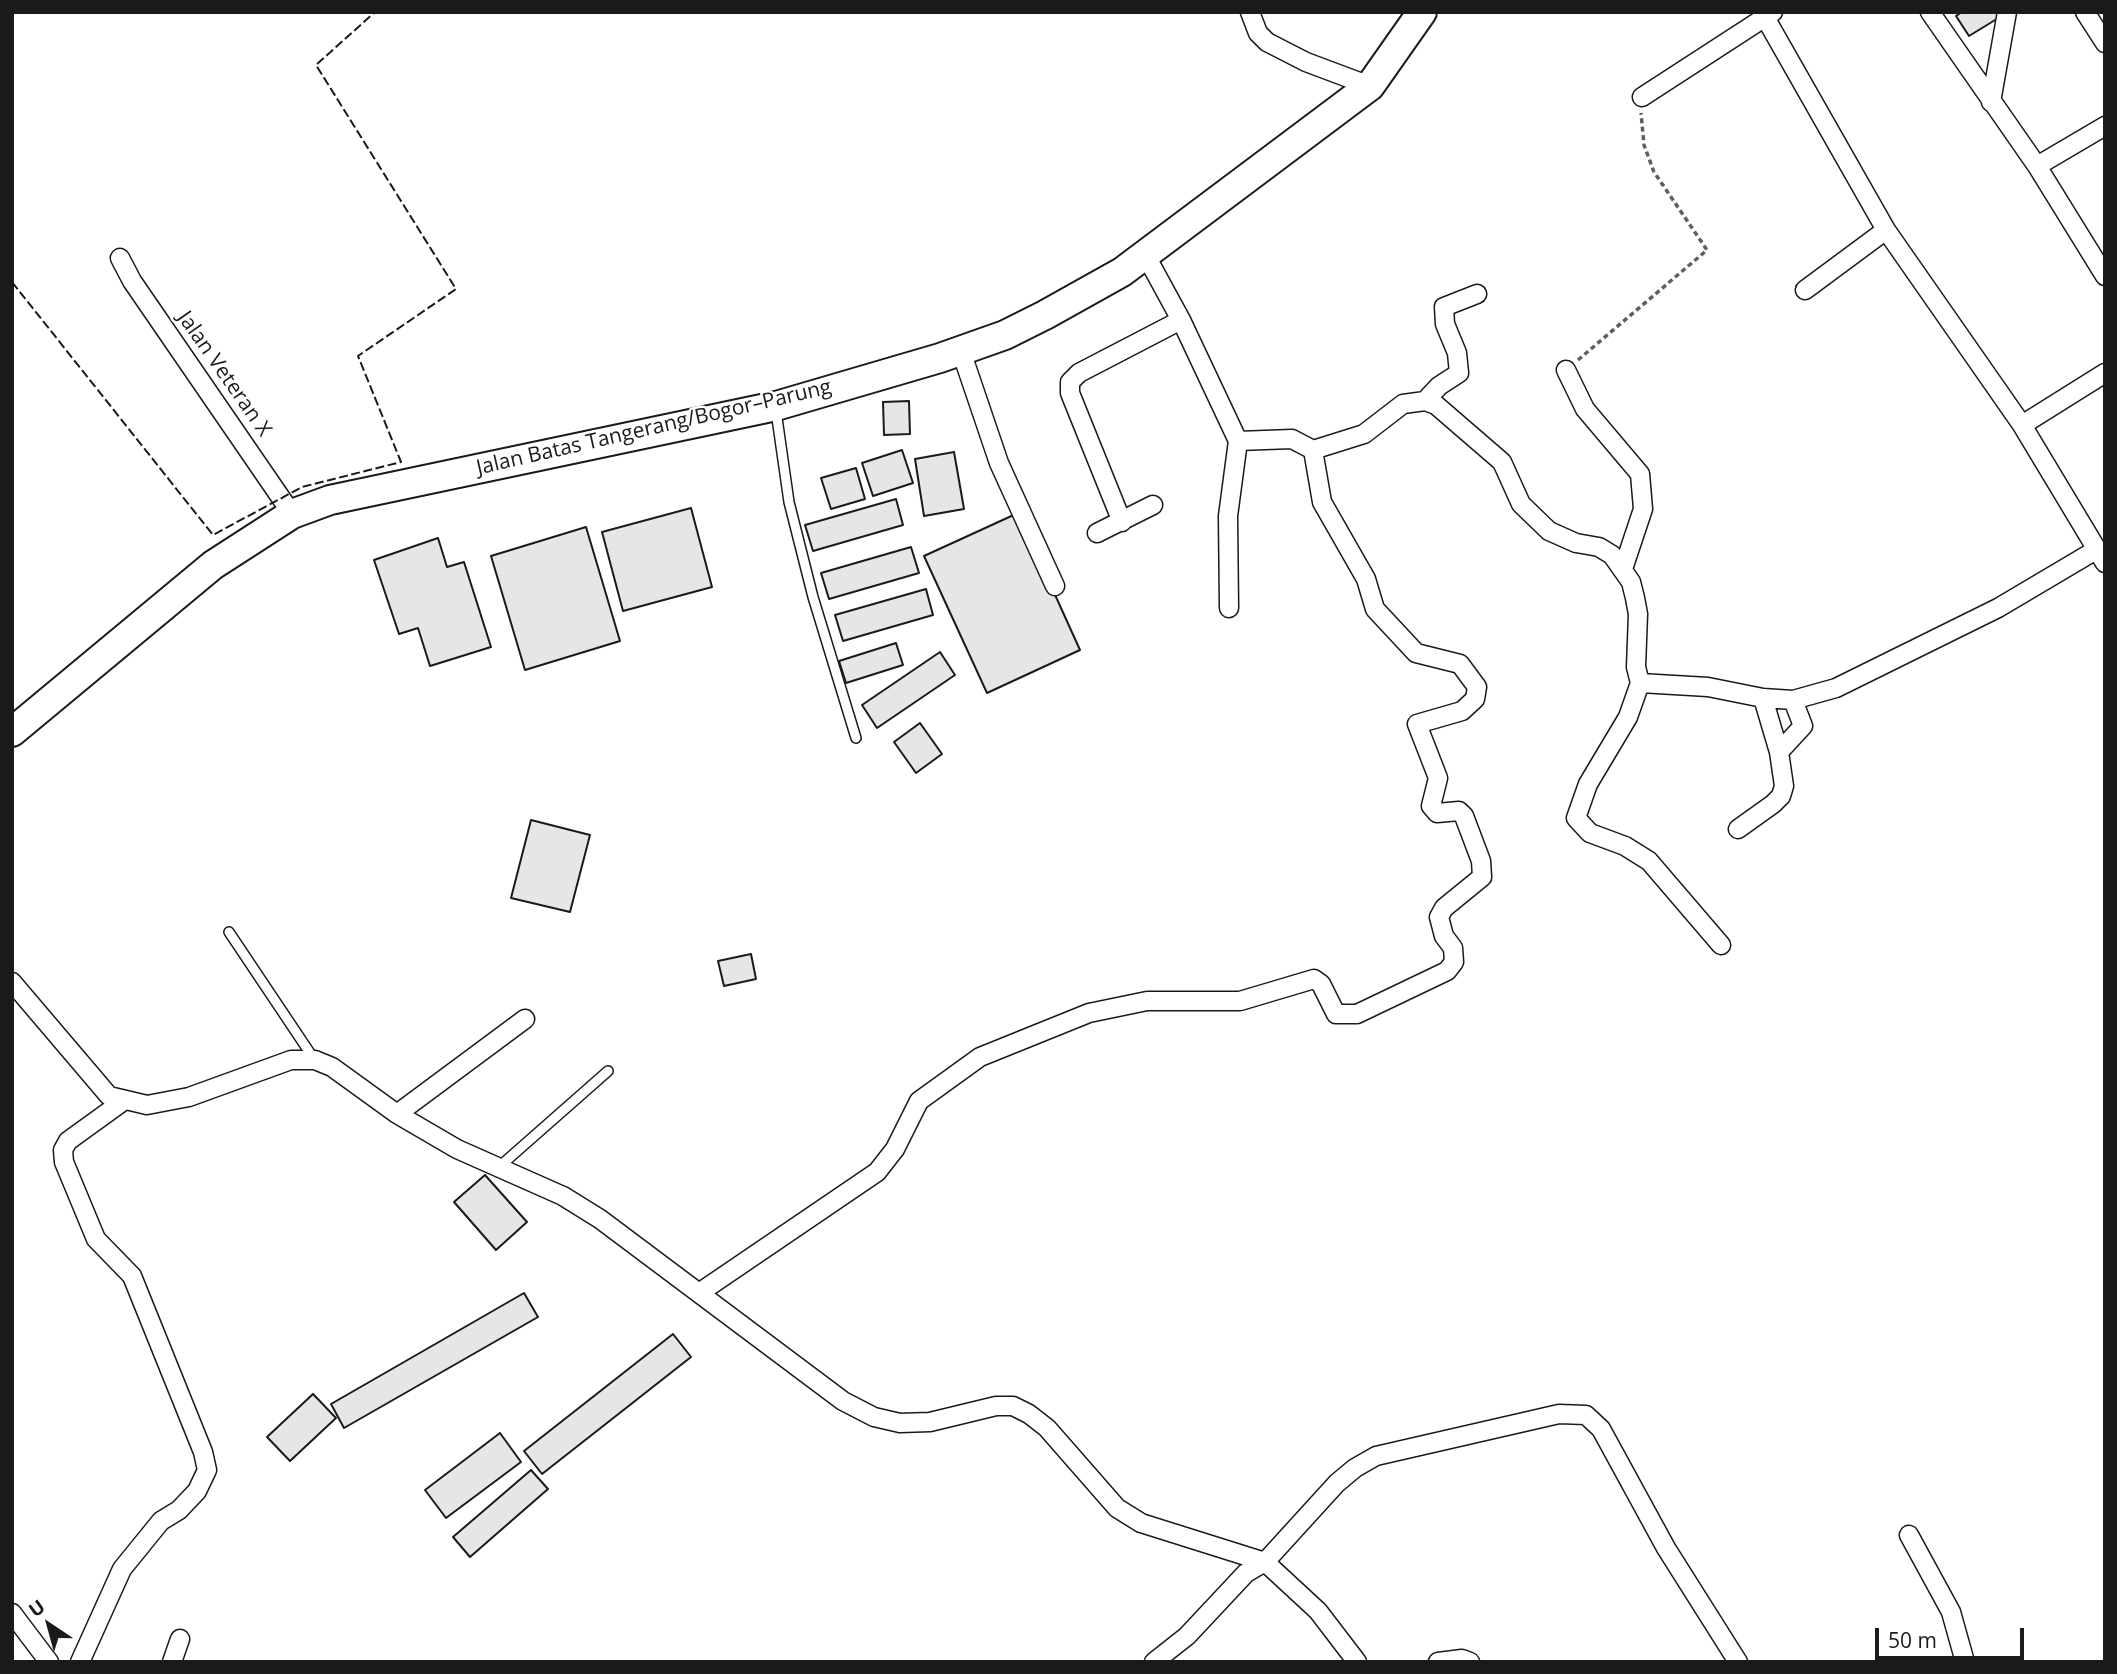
<!DOCTYPE html>
<meta charset="utf-8">
<style>
body{margin:0}
#map{position:relative;width:2117px;height:1674px;overflow:hidden;background:#fff;font-family:"Open Sans",sans-serif}
canvas{display:block}
.frame{position:absolute;inset:0;border:14px solid #1a1a1a;pointer-events:none}
.north{position:absolute;left:14px;top:1590px;width:70px;height:70px;-webkit-text-stroke:5px #fff;paint-order:stroke;rotate:324deg;font-size:19px;font-weight:700;line-height:28px;text-align:center;color:#1a1a1a}
.north::after{content:'';display:block;margin:auto;width:24px;height:32px;background:#1a1a1a;clip-path:polygon(50% 0,100% 100%,50% 72%,0 100%)}
.scale{position:absolute;left:1875px;top:1628px;width:149px;height:32px;box-sizing:border-box;border:4px solid #1a1a1a;border-top:0;padding-left:9px;font-size:21px;line-height:24px;white-space:nowrap;color:#1a1a1a;-webkit-text-stroke:5px #fff;paint-order:stroke}
</style>
<div id="map">
<canvas width="2117" height="1674"></canvas>
<div class="frame"></div>
<div class="north">U</div>
<div class="scale">50 m</div>
</div>
<script>
const ctx = document.querySelector('canvas').getContext('2d');
ctx.lineJoin = 'round';
function paint(path, color) { ctx.fillStyle = color; ctx.fill(path, 'evenodd'); }
const poly = rows => new Path2D(rows.map(r => 'M' + r).join(''));
function strokePath(path, color, width, dash) { ctx.strokeStyle = color; ctx.lineWidth = width; ctx.lineCap = dash ? 'butt' : 'round'; ctx.setLineDash(dash || []); ctx.stroke(path); }
function label(font, color, halo, rows, align = 'center') {
  ctx.font = font + ' "Open Sans",sans-serif'; ctx.lineWidth = 5; ctx.setLineDash([]); ctx.textBaseline = 'middle'; ctx.strokeStyle = halo; ctx.fillStyle = color; for (const [text, x, y, turn = 0] of rows) {
    ctx.save(); ctx.translate(x, y); ctx.rotate((+turn || 0) * Math.PI / 180); ctx.textAlign = isNaN(turn) ? turn : align; if (halo) ctx.strokeText(text, 0, 0); ctx.fillText(text, 0, 0); ctx.restore();
  }
}
const building = poly([
 [1962,12,1997,12,2000,17,1969,36,1956,16,1962,12],
 [909,401,910,434,884,435,883,402,909,401],
 [902,450,913,483,873,496,862,463,902,450],
 [954,452,964,509,924,516,915,459,954,452],
 [856,468,865,499,831,509,821,478,856,468],
 [896,499,903,525,813,551,805,525,896,499],
 [691,508,712,587,623,611,602,532,691,508],
 [1018,513,1080,650,987,693,924,556,1018,513],
 [586,527,620,641,525,670,491,556,586,527],
 [438,538,447,567,464,562,491,647,430,666,418,628,399,634,374,560,438,538],
 [911,547,919,573,829,599,821,573,911,547],
 [926,589,933,615,843,641,835,615,926,589],
 [896,643,903,665,846,683,839,661,896,643],
 [940,652,955,675,877,728,862,705,940,652],
 [920,723,942,754,916,773,894,742,920,723],
 [531,820,590,835,570,912,511,898,531,820],
 [751,954,756,979,724,986,718,961,751,954],
 [485,1175,527,1222,496,1250,454,1202,485,1175],
 [524,1293,538,1317,344,1428,331,1404,524,1293],
 [673,1334,691,1357,542,1474,524,1451,673,1334],
 [313,1394,336,1418,290,1461,267,1437,313,1394],
 [500,1433,521,1462,446,1518,425,1490,500,1433],
 [531,1470,548,1489,470,1557,453,1537,531,1470]
]);
paint(building, '#e6e6e6');
strokePath(building, '#1a1a1a', 2);
const service = poly([
 [776,411,789,502,813,597,856,738],
 [229,932,314,1059],
 [499,1167,608,1071]
]);
const minor = poly([
 [1250,12,1258,33,1267,42,1306,62,1370,86],
 [1762,12,1886,230,2022,425,2105,563],
 [1930,12,2037,166,2105,276],
 [2085,12,2105,43],
 [1642,97,1773,12],
 [1991,102,2007,12],
 [2037,166,2105,126],
 [1145,254,1181,320,1238,441,1292,439,1313,450,1364,434,1403,404,1425,401,1436,405,1502,462,1521,504,1549,531,1576,543,1599,547,1612,555,1631,582,1635,598,1638,614,1636,667,1640,683,1628,717,1588,784,1576,818,1590,833,1625,846,1649,861,1721,945],
 [120,258,132,281,292,514],
 [1805,290,1886,230],
 [961,351,999,463,1055,586],
 [1566,370,1585,409,1640,474,1643,509,1623,569],
 [1425,401,1439,386,1459,373,1457,353,1445,324,1444,307,1477,294],
 [2022,425,2105,373],
 [1122,522,1070,393,1070,382,1079,373,1181,320],
 [1097,533,1153,505],
 [1229,608,1228,516,1238,441],
 [1640,683,1708,687,1763,698,1793,700,1836,688,1998,608,2096,550],
 [1779,752,1803,726,1793,700],
 [1738,829,1773,804,1781,796,1784,786,1779,752,1763,698],
 [12,982,109,1096,147,1105,189,1097,291,1060,315,1060,332,1067,397,1114,457,1149,563,1196,600,1219,843,1401,874,1417,900,1423,930,1422,996,1406,1013,1406,1029,1414,1047,1428,1117,1508,1141,1523,1265,1562,1318,1611,1357,1662],
 [397,1114,525,1019],
 [699,1293,877,1172,895,1149,919,1101,980,1057,1089,1013,1147,1001,1240,1001,1314,979,1321,984,1336,1014,1357,1014,1447,971,1454,962,1453,948,1444,936,1439,917,1444,908,1482,877,1481,861,1464,816,1459,811,1437,813,1431,806,1438,778,1417,724,1462,711,1475,699,1477,687,1460,664,1416,653,1375,609,1366,579,1322,502,1313,450],
 [1909,1535,1951,1612,1965,1662],
 [12,1613,49,1662],
 [80,1662,122,1569,161,1521,179,1510,197,1491,207,1470,203,1452,132,1276,96,1239,64,1162,63,1150,68,1141,122,1102],
 [172,1662,180,1639],
 [1154,1662,1187,1636,1246,1573,1265,1562,1337,1483,1355,1468,1376,1456,1559,1414,1586,1415,1601,1429,1666,1548,1738,1662],
 [1438,1662,1462,1659,1470,1662]
]);
const primary = poly([
 [12,732,213,565,292,514,330,500,776,406,940,358,1005,335,1045,315,1122,272,1370,86,1422,12]
]);
strokePath(service, '#1a1a1a', 12);
strokePath(minor, '#1a1a1a', 21);
strokePath(primary, '#1a1a1a', 32);
strokePath(poly([
 [1578,360,1707,250,1654,172,1644,145,1641,113]
]), '#5f5f5f', 3.5, [5, 3.5]);
strokePath(service, '#fff', 9);
strokePath(minor, '#fff', 18);
strokePath(primary, '#fff', 28);
strokePath(poly([
 [12,282,213,535,302,487,401,462,358,356,456,289,316,65,375,12]
]), '#1a1a1a', 2, [9, 3.5]);
label('21px', '#1a1a1a', '#fff', [
 ["Jalan Veteran X",224,374,55],
 ["Jalan Batas Tangerang/Bogor–Parung",654,428,-13]
]);
</script>
